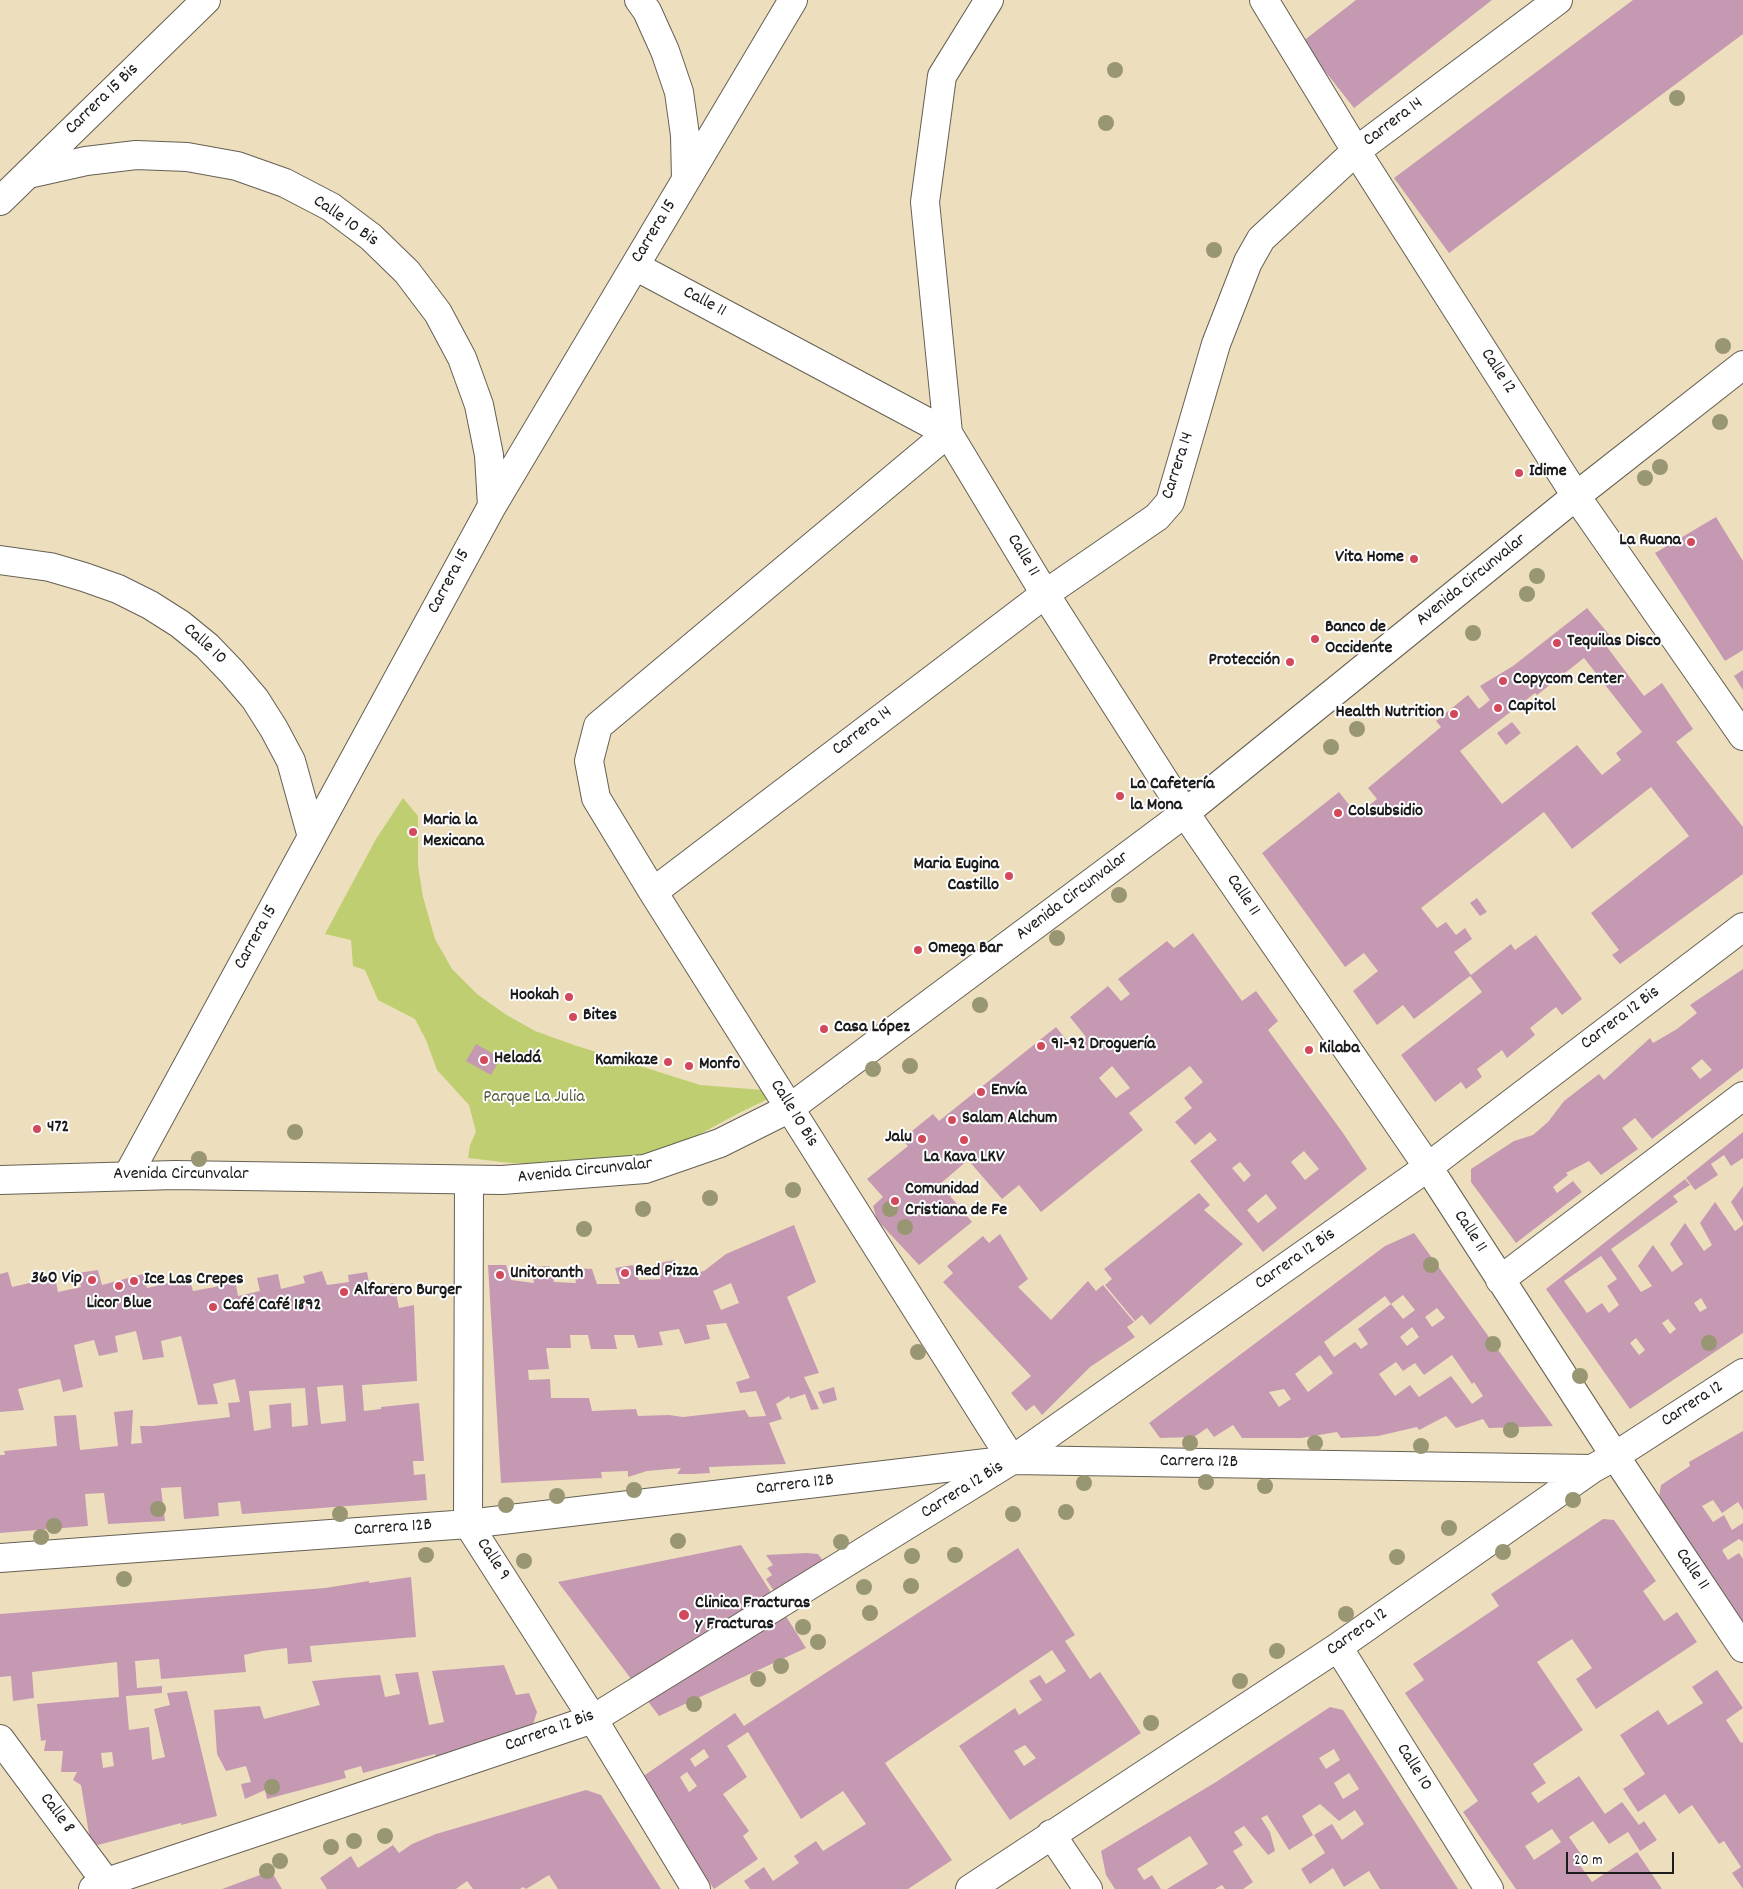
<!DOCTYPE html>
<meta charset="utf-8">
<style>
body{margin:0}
#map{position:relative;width:1743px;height:1889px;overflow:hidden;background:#eddfbd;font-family:Dekko,sans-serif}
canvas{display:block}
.scale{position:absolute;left:1566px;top:1852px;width:108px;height:22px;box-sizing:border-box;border:2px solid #1c1c1c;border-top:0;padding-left:6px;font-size:15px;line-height:18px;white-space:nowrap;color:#1c1c1c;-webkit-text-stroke:4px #fff;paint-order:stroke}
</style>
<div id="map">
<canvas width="1743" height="1889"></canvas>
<div class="scale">20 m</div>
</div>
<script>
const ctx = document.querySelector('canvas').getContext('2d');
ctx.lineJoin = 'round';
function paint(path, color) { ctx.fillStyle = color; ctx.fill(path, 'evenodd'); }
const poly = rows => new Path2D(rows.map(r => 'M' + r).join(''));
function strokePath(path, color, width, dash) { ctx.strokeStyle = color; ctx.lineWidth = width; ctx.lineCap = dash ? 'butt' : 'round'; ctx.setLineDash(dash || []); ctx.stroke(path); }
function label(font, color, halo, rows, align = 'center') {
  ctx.font = font + ' Dekko,sans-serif'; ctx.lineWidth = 4; ctx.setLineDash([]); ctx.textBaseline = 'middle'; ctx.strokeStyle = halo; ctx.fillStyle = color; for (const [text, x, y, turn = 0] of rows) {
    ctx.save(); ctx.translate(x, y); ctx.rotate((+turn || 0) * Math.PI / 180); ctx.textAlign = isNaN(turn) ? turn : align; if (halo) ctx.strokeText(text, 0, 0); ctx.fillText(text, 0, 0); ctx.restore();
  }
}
paint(poly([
 [403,798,418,816,418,866,423,897,435,939,452,969,477,994,505,1014,535,1031,574,1045,700,1085,763,1090,770,1098,739,1113,672,1149,638,1156,551,1165,511,1163,468,1158,470,1145,476,1132,469,1105,437,1070,426,1040,415,1019,378,1000,365,970,353,966,351,940,325,934,376,839]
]), '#bece70');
paint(poly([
 [1356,0,1492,0,1354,108,1302,42],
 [1633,0,1743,0,1743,34,1449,253,1394,178],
 [1716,517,1743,561,1743,650,1725,661,1655,553],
 [1587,608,1611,637,1604,643,1644,696,1662,683,1693,729,1676,742,1743,827,1743,874,1620,964,1612,955,1619,950,1591,913,1689,836,1651,787,1572,849,1544,812,1421,908,1437,928,1446,922,1456,935,1465,928,1472,939,1454,952,1471,975,1511,944,1515,950,1536,935,1582,999,1562,1015,1556,1007,1530,1028,1535,1035,1507,1058,1502,1050,1477,1069,1482,1077,1466,1089,1461,1082,1435,1102,1401,1055,1482,992,1470,976,1414,1019,1403,1005,1377,1025,1353,991,1378,971,1364,953,1345,967,1262,853,1339,792,1357,815,1377,799,1368,788,1441,727,1436,721,1468,695,1479,709,1490,700,1480,686,1513,666],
 [1584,658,1642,732,1616,753,1621,760,1602,775,1577,745,1502,804,1460,751,1535,693,1537,695],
 [1743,670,1743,690,1734,676],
 [1512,722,1521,733,1506,745,1497,733],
 [1477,898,1487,912,1480,916,1470,903],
 [1193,933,1242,1001,1256,991,1278,1021,1268,1030,1343,1133,1367,1169,1263,1252,1190,1161,1217,1140,1210,1132,1195,1145,1175,1122,1192,1108,1184,1098,1203,1082,1190,1066,1129,1113,1143,1130,1041,1212,1019,1185,1002,1199,968,1160,940,1184,972,1222,919,1265,877,1220,873,1206,883,1197,867,1179,908,1146,902,1139,933,1114,939,1121,1056,1027,1073,1048,1086,1037,1070,1017,1108,986,1121,1001,1130,994,1118,979,1167,941,1174,948],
 [1112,1066,1130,1088,1116,1098,1099,1078],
 [1304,1151,1319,1169,1305,1180,1291,1162],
 [1240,1162,1251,1175,1244,1182,1232,1168],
 [1266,1194,1277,1208,1258,1223,1247,1210],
 [1743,969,1743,1068,1652,1139,1635,1118,1622,1128,1638,1149,1601,1175,1589,1161,1566,1173,1568,1175,1553,1187,1557,1193,1573,1181,1582,1192,1516,1243,1471,1182,1471,1169,1514,1141,1533,1135,1548,1122,1564,1101,1599,1074,1604,1080,1650,1038,1653,1043,1677,1029,1697,1013,1690,1005],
 [1702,1059,1712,1070,1700,1079,1691,1068],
 [476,1044,501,1058,491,1075,466,1061],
 [1743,1132,1743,1158,1731,1166,1724,1155,1711,1164,1718,1175,1695,1190,1686,1178],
 [1685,1179,1690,1185,1673,1196,1678,1202,1611,1249,1641,1292,1652,1286,1638,1266,1653,1245,1672,1272,1683,1264,1670,1244,1685,1223,1704,1251,1712,1245,1700,1223,1715,1202,1735,1231,1743,1225,1743,1333,1630,1409,1546,1289],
 [1601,1256,1617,1279,1607,1286,1619,1305,1609,1313,1602,1303,1587,1313,1564,1281],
 [1701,1298,1707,1308,1700,1312,1694,1303],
 [1668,1319,1676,1329,1670,1334,1662,1323],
 [1636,1338,1645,1350,1639,1355,1630,1343],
 [1743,1186,1743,1222,1731,1202],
 [1199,1193,1210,1205,1204,1210,1243,1244,1150,1325,1142,1315,1135,1321,1105,1285,1112,1279,1104,1269],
 [794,1225,816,1282,787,1297,819,1373,804,1377,819,1409,811,1410,805,1394,790,1399,789,1396,776,1404,782,1419,769,1423,786,1464,709,1467,710,1473,694,1474,677,1474,681,1468,647,1471,628,1477,628,1471,601,1472,602,1478,501,1483,488,1265,506,1265,511,1280,534,1283,531,1267,550,1266,554,1282,576,1283,573,1268,592,1269,597,1284,620,1284,615,1268,633,1265,639,1280,661,1279,655,1264,674,1260,681,1276,704,1271,726,1254],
 [731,1283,739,1303,721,1310,713,1291],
 [726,1323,750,1378,736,1382,740,1393,756,1391,766,1416,749,1417,745,1410,683,1417,669,1415,638,1416,636,1409,592,1411,589,1398,551,1398,550,1379,529,1380,528,1370,549,1369,546,1348,571,1348,570,1335,588,1335,591,1349,617,1349,614,1335,634,1335,638,1348,663,1345,659,1332,679,1329,685,1344,710,1339,706,1325],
 [1414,1233,1553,1426,1489,1428,1483,1419,1456,1428,1446,1416,1419,1430,1417,1427,1378,1436,1341,1438,1337,1432,1301,1438,1242,1438,1233,1425,1214,1437,1207,1428,1194,1437,1160,1438,1149,1423,1385,1246],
 [1403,1295,1415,1310,1403,1319,1391,1304,1358,1329,1368,1344,1361,1349,1355,1342,1334,1357,1324,1342,1385,1296,1391,1304],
 [1437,1308,1445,1318,1432,1327,1425,1317],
 [1412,1327,1419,1337,1407,1346,1400,1337],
 [1320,1355,1333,1373,1308,1392,1295,1374],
 [1452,1355,1472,1384,1474,1382,1483,1396,1472,1404,1451,1376,1419,1397,1410,1385,1395,1396,1379,1374,1396,1362,1403,1371,1415,1363,1424,1375],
 [1284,1389,1291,1399,1279,1407,1269,1392],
 [1000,1234,1028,1279,1018,1287,1051,1320,1088,1281,1096,1291,1103,1285,1134,1322,1127,1327,1135,1337,1090,1367,1042,1415,1034,1405,1026,1411,1011,1393,1031,1376,943,1282,953,1273,947,1266,983,1236,989,1243],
 [98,1270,102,1285,143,1274,147,1288,189,1278,193,1291,215,1287,235,1280,238,1296,260,1291,257,1278,278,1274,281,1289,305,1283,303,1276,322,1271,327,1285,349,1282,348,1275,367,1272,370,1287,394,1283,399,1308,414,1305,417,1381,362,1385,364,1411,381,1409,381,1407,419,1403,424,1461,413,1461,414,1475,425,1474,427,1500,242,1514,240,1501,218,1503,219,1516,184,1519,181,1487,161,1488,165,1521,108,1524,104,1493,85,1494,88,1526,0,1533,0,1455,5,1455,4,1451,57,1446,54,1416,76,1415,80,1450,118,1446,114,1412,133,1410,131,1444,142,1443,140,1426,154,1426,230,1417,228,1403,240,1402,235,1379,213,1384,218,1404,198,1405,181,1336,161,1341,164,1357,143,1360,136,1331,115,1336,118,1352,99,1356,94,1340,74,1345,83,1387,63,1392,60,1379,18,1389,24,1410,0,1412,0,1274,8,1272,12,1287,55,1277,58,1292,81,1287,78,1273],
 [343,1385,346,1421,321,1424,317,1387],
 [305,1388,308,1425,292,1427,291,1403,269,1405,271,1428,254,1431,249,1391],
 [834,1387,837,1400,823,1404,818,1392],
 [1743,1431,1743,1510,1738,1502,1722,1513,1713,1500,1702,1506,1713,1522,1724,1515,1732,1530,1743,1523,1743,1542,1739,1539,1722,1550,1728,1560,1739,1553,1743,1559,1743,1622,1659,1497,1661,1485,1690,1466,1689,1462],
 [1603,1519,1614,1520,1656,1581,1643,1591,1664,1621,1677,1612,1697,1642,1596,1709,1576,1679,1592,1668,1572,1639,1537,1662,1583,1730,1533,1764,1546,1783,1531,1793,1538,1803,1579,1776,1605,1814,1622,1802,1639,1825,1644,1821,1657,1840,1640,1851,1628,1832,1609,1844,1593,1821,1569,1837,1585,1860,1579,1864,1592,1882,1637,1852,1662,1889,1516,1889,1463,1812,1478,1801,1405,1693,1424,1680,1413,1664,1499,1606,1491,1594],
 [1552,1829,1561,1842,1534,1860,1525,1846],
 [741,1545,806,1648,659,1716,558,1582],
 [1018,1548,1075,1635,1065,1641,1090,1679,1100,1672,1141,1733,1010,1820,959,1746,1015,1708,1019,1715,1042,1700,1029,1681,1040,1675,1046,1684,1066,1671,1052,1650,885,1763,952,1860,908,1889,750,1889,744,1881,764,1867,773,1881,799,1863,794,1856,816,1841,823,1851,866,1824,843,1791,801,1819,748,1732,727,1746,747,1777,723,1794,749,1831,743,1836,758,1859,714,1889,639,1779,735,1713,744,1726],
 [1025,1745,1036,1758,1024,1766,1014,1751],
 [704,1749,709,1757,695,1767,690,1759],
 [687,1772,697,1786,689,1792,680,1777],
 [806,1553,818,1554,827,1566,778,1597,766,1579,772,1575,767,1568,773,1565,766,1555],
 [411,1577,416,1637,310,1646,312,1662,288,1664,287,1648,262,1651,244,1655,246,1672,161,1679,159,1659,135,1661,137,1688,162,1686,162,1693,126,1696,129,1730,149,1727,152,1760,165,1757,154,1709,170,1705,167,1693,187,1691,217,1816,181,1825,181,1823,98,1845,90,1840,81,1785,73,1780,77,1772,61,1772,63,1751,44,1751,46,1740,41,1741,37,1704,119,1697,117,1662,32,1672,34,1698,13,1701,11,1676,0,1677,0,1614,325,1588,369,1581,369,1583],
 [112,1752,114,1766,103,1768,101,1753],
 [504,1665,516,1695,529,1693,537,1712,531,1730,436,1757,435,1754,363,1773,361,1766,344,1771,346,1778,267,1799,265,1790,245,1799,241,1784,251,1782,246,1766,226,1771,217,1754,214,1710,260,1706,264,1719,320,1705,312,1681,341,1678,380,1675,385,1697,400,1694,395,1674,418,1672,429,1725,444,1722,432,1671],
 [1717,1670,1743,1708,1726,1720,1741,1743,1743,1742,1743,1889,1732,1873,1741,1867,1724,1841,1719,1844,1692,1805,1679,1814,1665,1794,1638,1812,1623,1789,1645,1774,1620,1735,1658,1710,1668,1725,1703,1703,1692,1687],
 [1330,1707,1343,1710,1458,1889,1380,1889,1369,1871,1344,1887,1333,1868,1310,1884,1301,1869,1325,1853,1314,1835,1332,1824,1342,1840,1364,1824,1355,1810,1339,1821,1320,1804,1302,1816,1313,1835,1289,1850,1267,1815,1261,1818,1270,1832,1275,1851,1268,1855,1244,1826,1234,1832,1243,1845,1233,1851,1253,1882,1243,1889,1225,1889,1222,1885,1215,1889,1167,1889,1208,1864,1190,1836,1137,1869,1144,1880,1152,1875,1161,1889,1115,1889,1106,1875,1101,1851,1216,1782],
 [1334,1749,1340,1760,1326,1769,1319,1758],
 [1349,1773,1359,1789,1343,1799,1334,1783],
 [586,1790,601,1795,661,1889,558,1889,549,1875,526,1889,523,1887,520,1889,473,1889,467,1881,456,1889,327,1889,320,1878,351,1856,358,1868,393,1845,399,1853,412,1844,436,1834],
 [271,1871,282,1889,222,1889]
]), '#c699b3');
const minor = poly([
 [639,0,647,11,665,51,679,92,685,135,686,180],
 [1264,0,1356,151,1576,496,1743,736],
 [28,174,86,161,136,155,187,157,237,166,285,183,331,207,371,237,407,272,438,313,462,358,479,405,489,455,492,506],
 [0,201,206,0],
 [635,266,948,433,1045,594,1185,813,1428,1167,1615,1456,1743,1648],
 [948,433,598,726,589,761,596,798,653,892,1012,1460],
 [948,433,925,202,942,76,989,0],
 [0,560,50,567,84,577,118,589,150,605,180,624,207,646,232,672,255,699,274,729,291,761,312,837],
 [653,892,1045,594,1157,517,1170,502,1216,344,1248,262,1261,239,1356,151,1558,0],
 [128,1175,492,506,793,0],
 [469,1181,468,1524,593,1719,696,1889],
 [1500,1280,1743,1096],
 [0,1558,468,1524,1012,1460,1592,1469],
 [1338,1647,1489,1889],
 [0,1739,111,1889],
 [1051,1834,1088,1889],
 [970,1889,1338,1647,1592,1469,1615,1456,1743,1373]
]);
const tertiary = poly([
 [0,1180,175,1175,502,1180,645,1169,720,1143,790,1108,1185,813,1576,496,1743,365],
 [93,1889,107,1882,593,1719,1012,1460,1428,1167,1743,927]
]);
strokePath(minor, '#656054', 30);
strokePath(tertiary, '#656054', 30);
strokePath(minor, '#fff', 28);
strokePath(tertiary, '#fff', 28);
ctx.fillStyle = '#999674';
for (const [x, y] of [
 [1115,70],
 [1677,98],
 [1106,123],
 [1214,250],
 [1723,346],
 [1720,422],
 [1660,467],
 [1645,478],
 [1537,576],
 [1527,594],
 [1473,633],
 [1357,729],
 [1331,747],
 [1119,895],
 [1057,938],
 [980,1005],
 [910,1066],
 [873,1069],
 [295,1132],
 [199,1159],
 [793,1190],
 [710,1198],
 [643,1209],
 [890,1209],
 [905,1227],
 [584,1229],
 [1431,1265],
 [1709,1343],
 [1493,1344],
 [918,1352],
 [1580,1376],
 [1511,1430],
 [1190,1443],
 [1315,1443],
 [1421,1446],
 [1206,1482],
 [1084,1483],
 [1265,1486],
 [634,1490],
 [557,1496],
 [1573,1500],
 [506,1505],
 [158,1509],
 [1066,1512],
 [340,1514],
 [1013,1514],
 [54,1526],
 [1449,1528],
 [41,1537],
 [678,1541],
 [841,1542],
 [1503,1552],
 [426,1555],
 [955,1555],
 [912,1556],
 [1397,1557],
 [524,1561],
 [124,1579],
 [911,1586],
 [864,1587],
 [870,1613],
 [1346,1614],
 [803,1627],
 [818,1642],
 [1277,1651],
 [781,1666],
 [758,1679],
 [1240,1681],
 [694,1704],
 [1151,1723],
 [272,1787],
 [385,1836],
 [354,1841],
 [331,1847],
 [280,1861],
 [267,1871]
]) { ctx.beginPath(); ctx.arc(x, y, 8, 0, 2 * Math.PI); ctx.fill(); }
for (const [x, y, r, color] of [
 [1519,473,5,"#d1495b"],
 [1691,542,5,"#d1495b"],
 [1414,559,5,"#d1495b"],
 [1315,639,5,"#d1495b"],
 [1557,643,5,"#d1495b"],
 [1290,662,5,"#d1495b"],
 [1503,681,5,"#d1495b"],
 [1498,708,5,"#d1495b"],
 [1454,714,5,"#d1495b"],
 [1120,796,5,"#d1495b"],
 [1338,813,5,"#d1495b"],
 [413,832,5,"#d1495b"],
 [1009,876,5,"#d1495b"],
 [918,950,5,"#d1495b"],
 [569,997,5,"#d1495b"],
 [573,1017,5,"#d1495b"],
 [824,1029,5,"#d1495b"],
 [1041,1046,5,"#d1495b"],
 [1309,1050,5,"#d1495b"],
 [484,1060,5,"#d1495b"],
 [668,1062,5,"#d1495b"],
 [689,1066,5,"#d1495b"],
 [981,1092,5,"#d1495b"],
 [952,1120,5,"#d1495b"],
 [37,1129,5,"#d1495b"],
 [922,1139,5,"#d1495b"],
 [964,1140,5,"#d1495b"],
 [895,1201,5,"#d1495b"],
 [625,1273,5,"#d1495b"],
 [500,1275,5,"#d1495b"],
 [92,1280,5,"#d1495b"],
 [134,1281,5,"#d1495b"],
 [119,1286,5,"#d1495b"],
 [344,1292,5,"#d1495b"],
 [213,1307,5,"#d1495b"],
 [684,1615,6,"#d1495b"]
]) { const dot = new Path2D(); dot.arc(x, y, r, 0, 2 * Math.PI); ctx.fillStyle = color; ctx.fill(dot); strokePath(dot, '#fff', 2); }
label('18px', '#1c1c1c', '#fff', [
 ["Carrera 15 Bis",103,100,-44],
 ["Carrera 14",1394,123,-37],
 ["Calle 10 Bis",345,222,35],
 ["Carrera 15",655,232,-59],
 ["Calle 11",704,303,28],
 ["Calle 12",1497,372,57],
 ["Carrera 14",1179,466,-72],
 ["Calle 11",1022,556,59],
 ["Avenida Circunvalar",1472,581,-39],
 ["Carrera 15",450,582,-62],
 ["Calle 10",204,645,42],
 ["Carrera 14",863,732,-37],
 ["Calle 11",1242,896,56],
 ["Avenida Circunvalar",1073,897,-37],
 ["Carrera 15",257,938,-61],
 ["Carrera 12 Bis",1621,1019,-37],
 ["Calle 10 Bis",793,1114,58],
 ["Avenida Circunvalar",585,1172,-6],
 ["Avenida Circunvalar",181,1176],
 ["Calle 11",1469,1232,57],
 ["Carrera 12 Bis",1296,1260,-35],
 ["Carrera 12",1693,1405,-33],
 ["Carrera 12B",1199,1463,1],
 ["Carrera 12B",795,1486,-7],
 ["Carrera 12 Bis",963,1491,-32],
 ["Carrera 12B",393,1529,-4],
 ["Calle 9",492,1560,57],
 ["Calle 11",1691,1570,56],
 ["Carrera 12",1358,1633,-35],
 ["Carrera 12 Bis",550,1732,-20],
 ["Calle 10",1413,1768,58],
 ["Calle 8",56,1814,53]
]);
label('bold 18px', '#1c1c1c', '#fff', [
 ["Idime",1529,473],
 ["La Ruana",1681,542,"right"],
 ["Vita Home",1404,559,"right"],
 ["Banco de",1325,629],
 ["Occidente",1325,650],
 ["Tequilas Disco",1567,643],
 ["Protección",1280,662,"right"],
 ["Copycom Center",1513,681],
 ["Capitol",1508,708],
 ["Health Nutrition",1444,714,"right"],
 ["La Cafetería",1130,786],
 ["la Mona",1130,807],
 ["Colsubsidio",1348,813],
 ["Maria la",423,822],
 ["Mexicana",423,843],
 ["Maria Eugina",999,866,"right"],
 ["Castillo",999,887,"right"],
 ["Omega Bar",928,950],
 ["Hookah",559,997,"right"],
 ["Bites",583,1017],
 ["Casa López",834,1029],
 ["91-92 Droguería",1051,1046],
 ["Kilaba",1319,1050],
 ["Heladá",494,1060],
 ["Kamikaze",658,1062,"right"],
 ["Monfo",699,1066],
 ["Envía",991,1092],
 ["Salam Alchum",962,1120],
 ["472",47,1129],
 ["Jalu",912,1139,"right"],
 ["La Kava LKV",964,1159,"center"],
 ["Comunidad",905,1191],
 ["Cristiana de Fe",905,1212],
 ["Red Pizza",635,1273],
 ["Unitoranth",510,1275],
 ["360 Vip",82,1280,"right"],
 ["Ice Las Crepes",144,1281],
 ["Alfarero Burger",354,1292],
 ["Licor Blue",119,1305,"center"],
 ["Café Café 1892",223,1307],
 ["Clinica Fracturas",695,1605],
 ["y Fracturas",695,1626]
], 'left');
label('18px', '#555a39', '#fff', [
 ["Parque La Julia",534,1099]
]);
</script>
